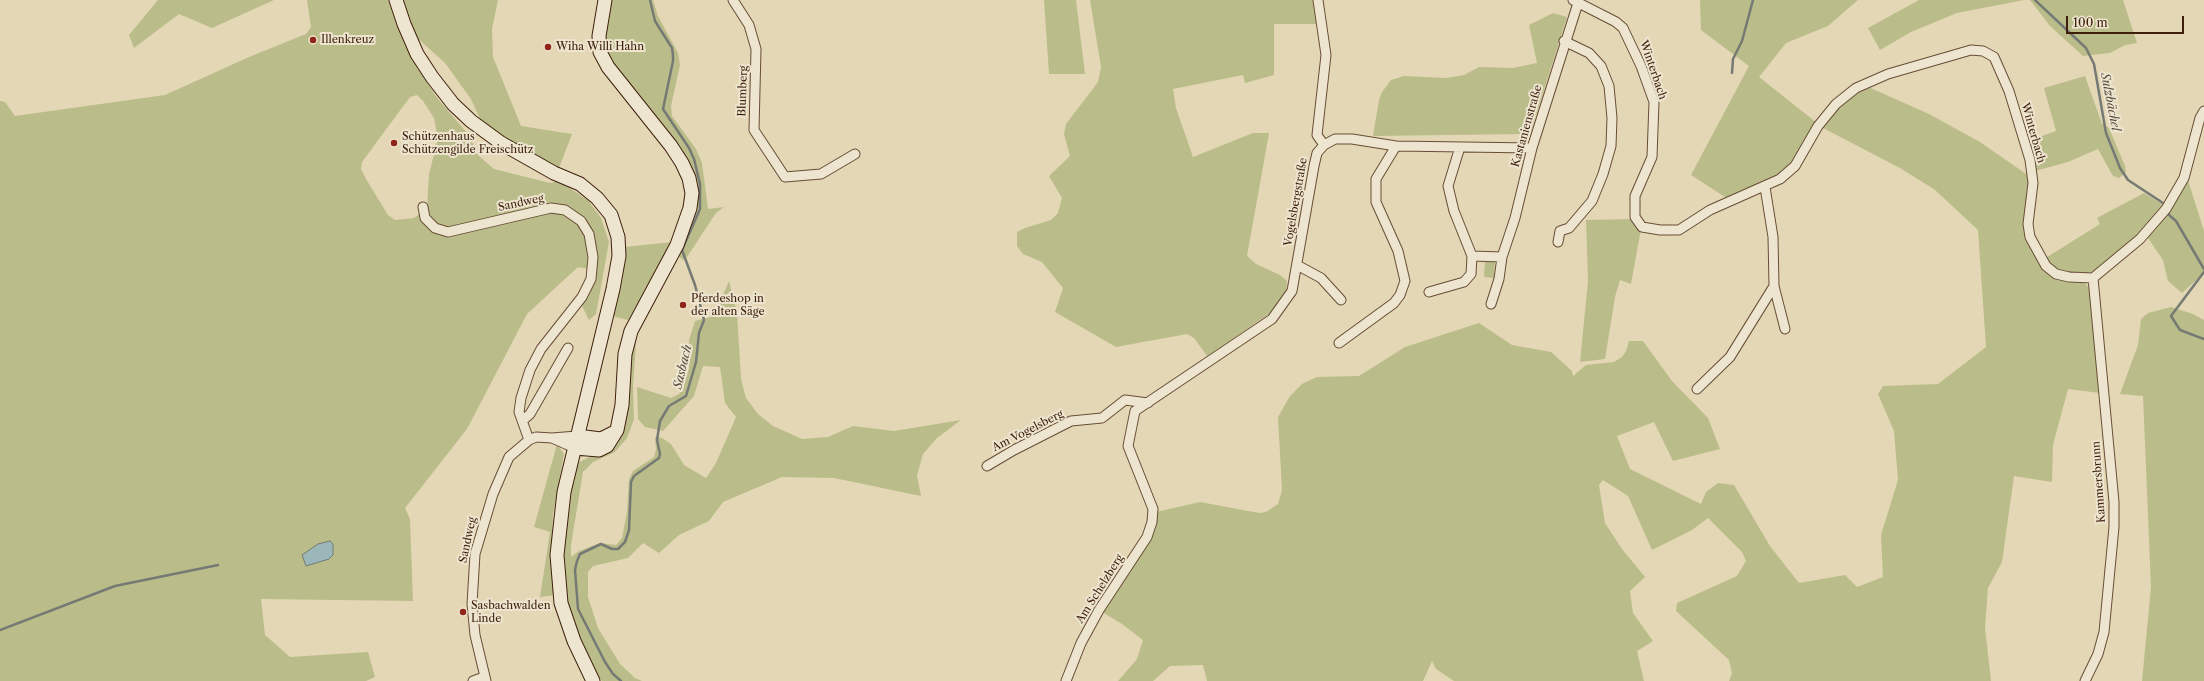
<!DOCTYPE html>
<meta charset="utf-8">
<style>
body{margin:0}
#map{position:relative;width:2204px;height:681px;overflow:hidden;background:#e4d7b5;font-family:"Libre Caslon Text",serif}
canvas{display:block}
.scale{position:absolute;left:2066px;top:16px;width:118px;height:18px;box-sizing:border-box;border:2px solid #3e1f0c;border-top:0;padding-left:5px;font-size:12px;line-height:14px;white-space:nowrap;color:#3e1f0c;-webkit-text-stroke:3px #ede5cf;paint-order:stroke}
</style>
<div id="map">
<canvas width="2204" height="681"></canvas>
<div class="scale">100 m</div>
</div>
<script>
const ctx = document.querySelector('canvas').getContext('2d');
ctx.lineJoin = 'round';
function paint(path, color) { ctx.fillStyle = color; ctx.fill(path, 'evenodd'); }
const poly = rows => new Path2D(rows.map(r => 'M' + r).join(''));
function strokePath(path, color, width, dash) { ctx.strokeStyle = color; ctx.lineWidth = width; ctx.lineCap = dash ? 'butt' : 'round'; ctx.setLineDash(dash || []); ctx.stroke(path); }
function label(font, color, halo, rows, align = 'center') {
  ctx.font = font + ' "Libre Caslon Text",serif'; ctx.lineWidth = 4; ctx.setLineDash([]); ctx.textBaseline = 'middle'; ctx.strokeStyle = halo; ctx.fillStyle = color; for (const [text, x, y, turn = 0] of rows) {
    ctx.save(); ctx.translate(x, y); ctx.rotate((+turn || 0) * Math.PI / 180); ctx.textAlign = isNaN(turn) ? turn : align; if (halo) ctx.strokeText(text, 0, 0); ctx.fillText(text, 0, 0); ctx.restore();
  }
}
paint(poly([
 [158,0,274,0,212,28,179,14,134,48,129,35],
 [307,0,388,0,400,33,417,68,438,99,468,134,479,156,494,169,550,183,559,181,588,200,601,218,609,242,596,314,589,320,582,306,594,270,578,267,527,314,467,429,405,508,410,519,413,601,261,599,265,635,290,657,368,652,375,677,366,681,0,681,0,101,5,102,15,116,165,95,249,57,306,34,311,27],
 [417,95,423,101,434,118,438,139,429,174,427,208,414,218,395,220,388,215,366,179,361,169,362,162,410,97],
 [402,0,498,0,492,29,493,57,521,126,572,134,559,168,502,137,481,121,471,99,445,63,415,36],
 [608,0,653,0,658,16,678,53,680,65,671,106,672,116,696,149,702,163,708,209,724,207,716,213,687,257,683,260,678,255,693,176,611,66,602,37],
 [1044,0,1076,0,1085,74,1049,74],
 [1090,0,1315,0,1320,24,1274,24,1274,75,1245,83,1243,75,1173,89,1176,108,1193,157,1253,133,1269,133,1247,256,1256,264,1280,275,1287,281,1286,295,1273,311,1207,356,1194,338,1187,334,1116,347,1055,312,1063,288,1042,262,1023,254,1017,246,1017,232,1025,228,1051,220,1058,213,1062,198,1049,176,1070,156,1064,134,1066,124,1098,82,1101,67],
 [1700,0,1858,0,1828,26,1786,43,1759,77,1817,123,1802,152,1780,177,1728,199,1691,175,1749,66,1701,30],
 [1919,0,2024,0,1957,13,1911,32,1880,50,1868,28],
 [2030,0,2123,0,2137,43,2125,45,2110,53,2083,56,2050,26],
 [1553,13,1567,17,1532,128,1524,134,1373,136,1379,100,1382,92,1391,80,1404,76,1446,78,1464,75,1479,67,1513,68,1537,63,1529,25],
 [2085,76,2102,124,2109,128,2125,166,2126,172,2119,178,2113,176,2098,149,2068,162,2035,171,2028,141,2056,131,2044,88],
 [1866,86,1929,114,1980,142,2029,176,2026,224,2045,269,2084,282,2091,290,2100,393,2068,389,2053,445,2052,482,2014,476,2002,562,1988,588,1985,628,1991,681,1729,681,1732,673,1729,660,1676,611,1677,603,1737,576,1746,561,1742,552,1708,518,1692,530,1652,550,1628,496,1603,480,1599,485,1605,523,1622,549,1645,577,1630,591,1633,613,1653,641,1637,651,1644,681,1454,681,1436,669,1432,661,1423,681,1207,681,1203,665,1170,666,1153,681,1118,681,1137,659,1143,640,1122,624,1097,609,1152,535,1156,512,1200,502,1259,513,1266,512,1278,504,1282,490,1278,417,1290,396,1302,384,1317,377,1359,376,1405,347,1479,323,1512,345,1551,352,1572,371,1573,376,1586,365,1614,362,1622,357,1626,351,1629,341,1643,341,1672,381,1708,418,1720,449,1673,461,1654,422,1617,436,1630,469,1701,504,1706,492,1718,483,1734,485,1770,546,1799,583,1845,575,1857,587,1883,577,1881,535,1898,480,1894,431,1878,394,1883,386,1938,384,1986,347,1978,230,1935,190,1900,168,1821,127,1835,109],
 [2186,174,2204,231,2204,273,2182,293,2168,281,2163,260,2146,235],
 [2144,193,2165,206,2138,237,2095,271,2082,275,2058,272,2044,259,2100,224,2097,218],
 [1633,219,1641,229,1631,284,1620,280,1615,297,1605,359,1580,362,1588,281,1586,220],
 [673,242,628,320,612,316,624,247],
 [1495,258,1494,278,1484,277,1485,261],
 [729,281,737,313,741,379,746,398,758,414,773,426,802,439,828,437,853,426,894,431,961,420,937,438,923,454,917,475,921,496,834,478,782,477,723,502,709,521,679,535,659,553,643,543,628,558,593,566,588,572,588,597,598,628,620,664,635,678,642,681,602,681,594,669,571,619,566,597,562,538,568,496,577,463,607,449,633,336,636,343,633,386,634,419,627,438,615,452,593,462,583,472,571,545,571,557,579,551,600,543,616,545,622,538,627,512,629,479,633,471,654,457,656,450,655,437,662,438,671,444,684,465,706,478,716,463,736,417,725,403,720,367,703,366,694,396,663,431,645,427,638,419,637,387,671,398,679,394,684,385,689,368,689,340,695,321,714,316],
 [2171,307,2193,314,2204,320,2204,681,2142,681,2151,587,2143,396,2120,394,2138,345,2141,319,2148,313],
 [557,444,564,454,553,514,552,553,557,595,540,597,550,532,534,527]
]), '#babd89');
const water = poly([
 [330,541,333,544,333,555,329,559,306,566,302,555,318,544,330,541]
]);
paint(water, '#9bb7b9');
strokePath(water, '#767a74', 1);
strokePath(poly([
 [2035,0,2086,48,2094,64,2106,133,2120,168,2128,180,2166,205],
 [1732,73,1733,59,1742,41,1753,0],
 [2168,210,2169,215,2176,221,2204,269],
 [2204,272,2171,316,2180,330,2204,339],
 [0,630,115,586,218,565],
 [621,681,613,674,605,662,578,609,575,570,577,561,580,554,601,544,612,549,618,549,625,542,629,530,631,482,634,476,659,458,660,454,657,440,660,421,669,406,686,396,696,362,699,333,704,320,695,285,682,250,700,209,700,184,694,159,689,148,663,109,673,61,673,55,672,48,655,21,650,0]
]), '#767a74', 2.5);
const minor = poly([
 [733,0,749,25,756,49,754,130,785,177,821,174,855,154],
 [1318,0,1326,55,1317,135,1324,145],
 [1573,0,1616,22,1623,28,1641,66,1654,102,1652,157,1635,196,1635,217,1642,227,1660,230,1679,230,1710,210,1780,179,1795,166,1818,126,1836,104,1856,88,1888,74,1971,50,1983,51,1994,57,2009,91,2030,160,2033,183,2028,224,2030,237,2041,257,2046,266,2056,274,2069,277,2093,278,2140,239,2166,209,2184,178,2200,118,2204,111],
 [1765,187,1773,237,1774,286,1785,329],
 [423,207,425,218,435,228,448,232,551,208,565,210,581,221,589,234,593,257,591,279,582,297,541,349,530,370,521,398,519,412,529,440],
 [1558,242,1560,231,1569,228,1592,201,1603,174,1611,146,1612,118,1609,86,1601,66,1589,53,1564,41],
 [1472,256,1502,257,1515,218,1532,148,1578,3],
 [1297,265,1321,278,1341,300],
 [1429,292,1464,282,1471,274,1472,256,1454,211,1448,186,1460,147],
 [1491,304,1499,279,1502,257],
 [1339,343,1394,303,1400,295,1405,281,1398,251,1376,202,1376,179,1396,146],
 [1697,389,1730,357,1774,286],
 [523,420,530,414,568,348],
 [552,438,577,436],
 [987,466,1014,450,1071,421,1102,418,1125,400,1148,403],
 [473,681,484,677],
 [486,681,475,635,472,604,475,554,493,494,509,457,529,440,536,437,552,438,575,448],
 [1066,681,1081,643,1099,610,1147,537,1152,522,1153,509,1128,446,1135,411,1272,319,1292,291,1314,166,1317,153,1324,145,1335,139,1352,139,1396,146,1532,148],
 [2085,681,2098,654,2104,632,2114,527,2114,502,2093,278]
]);
const secondary = poly([
 [396,0,404,24,417,54,432,77,453,104,471,121,501,143,554,173,580,184,597,198,611,215,618,237,619,256,613,289,564,492,557,555,561,603,574,641,593,681],
 [577,436,601,439,615,432],
 [575,448,599,450,607,446,617,430,622,405,625,354,631,331,677,245,690,208,692,193,689,178,682,163,671,146,608,67,600,52,599,36,605,0]
]);
strokePath(minor, '#684d36', 11);
strokePath(secondary, '#3e1f0c', 15);
strokePath(minor, '#ede5cf', 9);
strokePath(secondary, '#ede5cf', 13);
for (const [x, y, r, color] of [
 [313,40,4,"#8f2418"],
 [548,47,4,"#8f2418"],
 [394,143,4,"#8f2418"],
 [683,305,4,"#8f2418"],
 [463,612,4,"#8f2418"]
]) { const dot = new Path2D(); dot.arc(x, y, r, 0, 2 * Math.PI); ctx.fillStyle = color; ctx.fill(dot); strokePath(dot, '#ede5cf', 1.5); }
label('11px', '#3e1f0c', '#ede5cf', [
 ["Illenkreuz",321,40],
 ["Wiha Willi Hahn",556,47],
 ["Schützenhaus",402,137],
 ["Schützengilde Freischütz",402,150],
 ["Pferdeshop in",691,299],
 ["der alten Säge",691,312],
 ["Sasbachwalden",471,606],
 ["Linde",471,619]
], 'left');
label('11px', '#3e1f0c', '#ede5cf', [
 ["Winterbach",1653,70,71],
 ["Blumberg",743,91,-88],
 ["Kastanienstraße",1527,126,-74],
 ["Winterbach",2033,133,74],
 ["Vogelsbergstraße",1296,202,-80],
 ["Sandweg",521,203,-12],
 ["Am Vogelsberg",1028,431,-27],
 ["Kammersbrunn",2099,482,-94],
 ["Sandweg",468,540,-78],
 ["Am Schelzberg",1100,589,-58]
]);
label('italic 12px', '#5a4d40', '#ede5cf', [
 ["Sulzbächel",2110,102,79],
 ["Sasbach",683,367,-77]
]);
</script>
